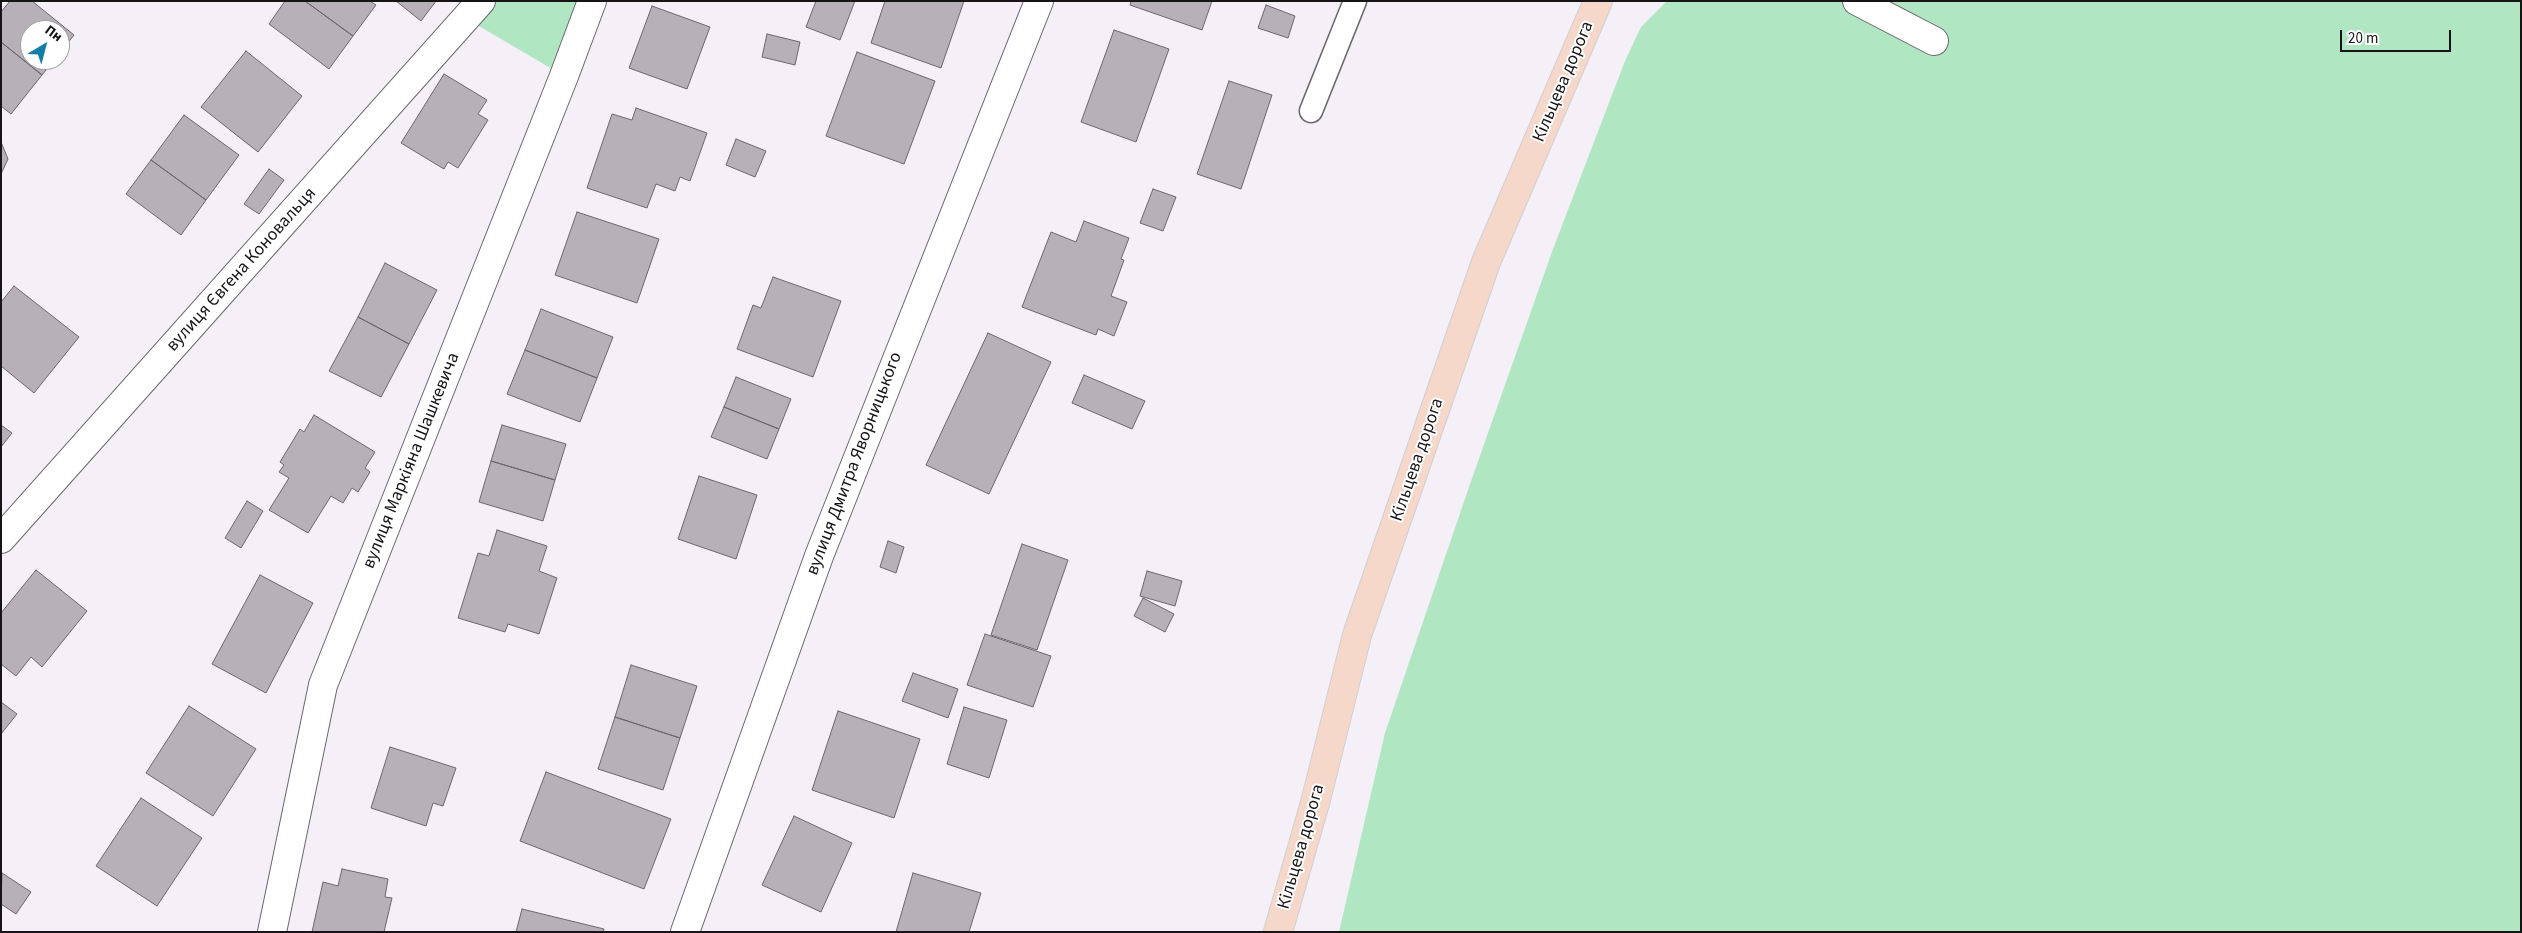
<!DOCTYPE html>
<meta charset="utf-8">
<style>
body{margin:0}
#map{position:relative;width:2522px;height:933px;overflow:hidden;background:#f5eff8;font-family:"Source Sans 3",sans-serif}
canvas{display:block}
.frame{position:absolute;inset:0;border:2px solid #161417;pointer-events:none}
.north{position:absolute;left:20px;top:20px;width:50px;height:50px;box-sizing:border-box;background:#fff;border:1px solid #a2a1a2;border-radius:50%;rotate:37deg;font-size:14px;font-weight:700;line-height:20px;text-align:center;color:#161417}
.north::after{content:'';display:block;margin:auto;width:18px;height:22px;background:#137fa8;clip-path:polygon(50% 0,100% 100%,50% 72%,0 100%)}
.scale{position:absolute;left:2340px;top:30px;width:111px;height:22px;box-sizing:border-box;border:2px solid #161417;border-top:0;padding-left:6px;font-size:15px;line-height:18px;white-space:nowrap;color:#161417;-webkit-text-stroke:4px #fff;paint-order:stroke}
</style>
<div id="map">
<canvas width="2522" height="933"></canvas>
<div class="frame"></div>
<div class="north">Пн</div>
<div class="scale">20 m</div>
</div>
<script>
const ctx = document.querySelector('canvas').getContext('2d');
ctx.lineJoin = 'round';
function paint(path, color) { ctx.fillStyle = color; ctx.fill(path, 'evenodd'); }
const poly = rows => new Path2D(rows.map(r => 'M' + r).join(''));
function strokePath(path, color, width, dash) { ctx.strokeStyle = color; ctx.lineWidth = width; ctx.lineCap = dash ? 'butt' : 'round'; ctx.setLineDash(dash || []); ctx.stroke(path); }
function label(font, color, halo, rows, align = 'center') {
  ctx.font = font + ' "Source Sans 3",sans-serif'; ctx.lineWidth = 4; ctx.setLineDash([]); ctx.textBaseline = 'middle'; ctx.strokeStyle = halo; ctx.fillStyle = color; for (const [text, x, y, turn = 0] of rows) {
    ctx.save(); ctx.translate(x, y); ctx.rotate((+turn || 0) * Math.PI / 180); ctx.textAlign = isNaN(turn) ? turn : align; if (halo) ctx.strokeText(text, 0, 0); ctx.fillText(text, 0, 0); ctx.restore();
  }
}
paint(poly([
 [481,1,592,1,564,76,467,19],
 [1667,1,2521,1,2521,932,1339,932,1385,733,1470,484,1553,249,1625,61,1641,27]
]), '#b1e6c3');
const building = poly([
 [10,1,32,1,74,35,60,53,60,30,30,30,30,60,54,60,42,75,1,42,1,12,10,1],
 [285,1,305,1,353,36,329,69,269,24,285,1],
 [305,1,370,1,376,5,353,36,305,1],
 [396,1,436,1,421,21,396,1],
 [816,1,855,1,840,40,806,27,816,1],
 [885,1,964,1,941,68,871,43,885,1],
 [1131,1,1212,1,1202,30,1130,5,1131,1],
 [1266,5,1295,16,1288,38,1258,28,1266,5],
 [652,6,710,27,687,89,629,68,652,6],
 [1114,30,1169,49,1136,142,1081,122,1114,30],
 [767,34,800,42,795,65,762,57,767,34],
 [1,42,42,75,11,114,1,106,1,42],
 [246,51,302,96,258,152,201,107,246,51],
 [857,52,935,81,904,164,826,136,857,52],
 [444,74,487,100,478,114,488,120,458,168,448,162,444,169,401,143,444,74],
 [1229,81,1272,95,1241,189,1197,174,1229,81],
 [636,108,707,133,690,181,680,177,675,191,656,184,647,208,587,188,612,114,632,120,636,108],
 [184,115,239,155,206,200,151,160,184,115],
 [736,139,766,151,755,177,726,165,736,139],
 [1,142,8,159,1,174,1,142],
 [151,160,206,200,181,235,126,194,151,160],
 [269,169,284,180,259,214,244,204,269,169],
 [1153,189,1176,197,1163,231,1140,223,1153,189],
 [577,212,659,239,637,303,555,275,577,212],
 [1084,221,1129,238,1121,259,1124,260,1111,296,1127,302,1114,336,1098,329,1096,335,1022,307,1051,232,1076,242,1084,221],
 [385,263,437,290,409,344,358,317,385,263],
 [773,277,841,301,813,377,737,349,753,305,761,308,773,277],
 [14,286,79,337,34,393,1,366,1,302,14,286],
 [541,309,613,337,597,378,525,350,541,309],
 [358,317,409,344,381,397,329,371,358,317],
 [988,333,1051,362,989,494,926,465,988,333],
 [525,350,597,378,580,422,507,394,525,350],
 [1084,375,1145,401,1132,429,1072,403,1084,375],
 [736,377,791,399,779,429,724,407,736,377],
 [724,407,779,429,767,459,711,437,724,407],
 [314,415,375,452,365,468,370,472,358,492,352,488,343,503,331,496,308,533,269,510,289,478,279,472,284,465,280,462,300,429,304,432,314,415],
 [1,425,12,433,1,447,1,425],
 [502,425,566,444,555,480,491,461,502,425],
 [491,461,555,480,543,521,479,502,491,461],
 [699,476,757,495,736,559,678,539,699,476],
 [247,501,263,511,241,548,225,538,247,501],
 [497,530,547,546,539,571,557,578,539,634,508,624,505,632,458,618,478,553,489,556,497,530],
 [888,541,904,547,896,573,880,567,888,541],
 [1022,544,1068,560,1037,650,991,635,1022,544],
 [36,570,87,611,42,667,31,657,16,676,1,664,1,613,36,570],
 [1147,571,1182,581,1175,606,1140,596,1147,571],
 [260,575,313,603,266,693,212,664,260,575],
 [1143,598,1174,614,1165,632,1134,616,1143,598],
 [985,634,1051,656,1033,707,967,685,985,634],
 [631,665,697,686,680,738,615,717,631,665],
 [913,673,958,689,948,718,902,701,913,673],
 [1,702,17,714,1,734,1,702],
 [189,706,256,749,213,816,146,773,189,706],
 [964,707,1007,720,989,778,947,764,964,707],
 [838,711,920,739,894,818,812,790,838,711],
 [615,717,680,738,663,790,598,769,615,717],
 [390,747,456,768,443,806,433,803,426,826,371,808,390,747],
 [546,772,671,819,644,889,520,841,546,772],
 [141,798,202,838,157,906,96,866,141,798],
 [794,816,852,843,821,912,762,885,794,816],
 [342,869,388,879,385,897,392,898,384,932,312,932,323,882,338,886,342,869],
 [2,873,31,892,16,914,1,904,2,873],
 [913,873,981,893,969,932,896,932,913,873],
 [522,909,604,929,603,932,516,932,522,909]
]);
paint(building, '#b8b0b8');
strokePath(building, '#6d666d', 1);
const service = poly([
 [1311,111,1355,1]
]);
const minor = poly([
 [1857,1,1934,41],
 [1,539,481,1],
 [272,932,323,685,564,76,592,1],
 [685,932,819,556,1039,1]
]);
const trunk = poly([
 [1278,932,1315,803,1357,635,1486,262,1598,1]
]);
strokePath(service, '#6c676f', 25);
strokePath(minor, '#6c676f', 30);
strokePath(trunk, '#d0d0d1', 30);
strokePath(service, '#fff', 22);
strokePath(minor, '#fff', 28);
strokePath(trunk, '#f6d8ca', 28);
label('18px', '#161417', '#fff', [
 ["Кільцева дорога",1564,82,-67],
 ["вулиця Євгена Коновальця",242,270,-48],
 ["Кільцева дорога",1418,460,-71],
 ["вулиця Маркіяна Шашкевича",412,461,-68],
 ["вулиця Дмитра Яворницького",855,464,-69],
 ["Кільцева дорога",1302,847,-74]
]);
</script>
